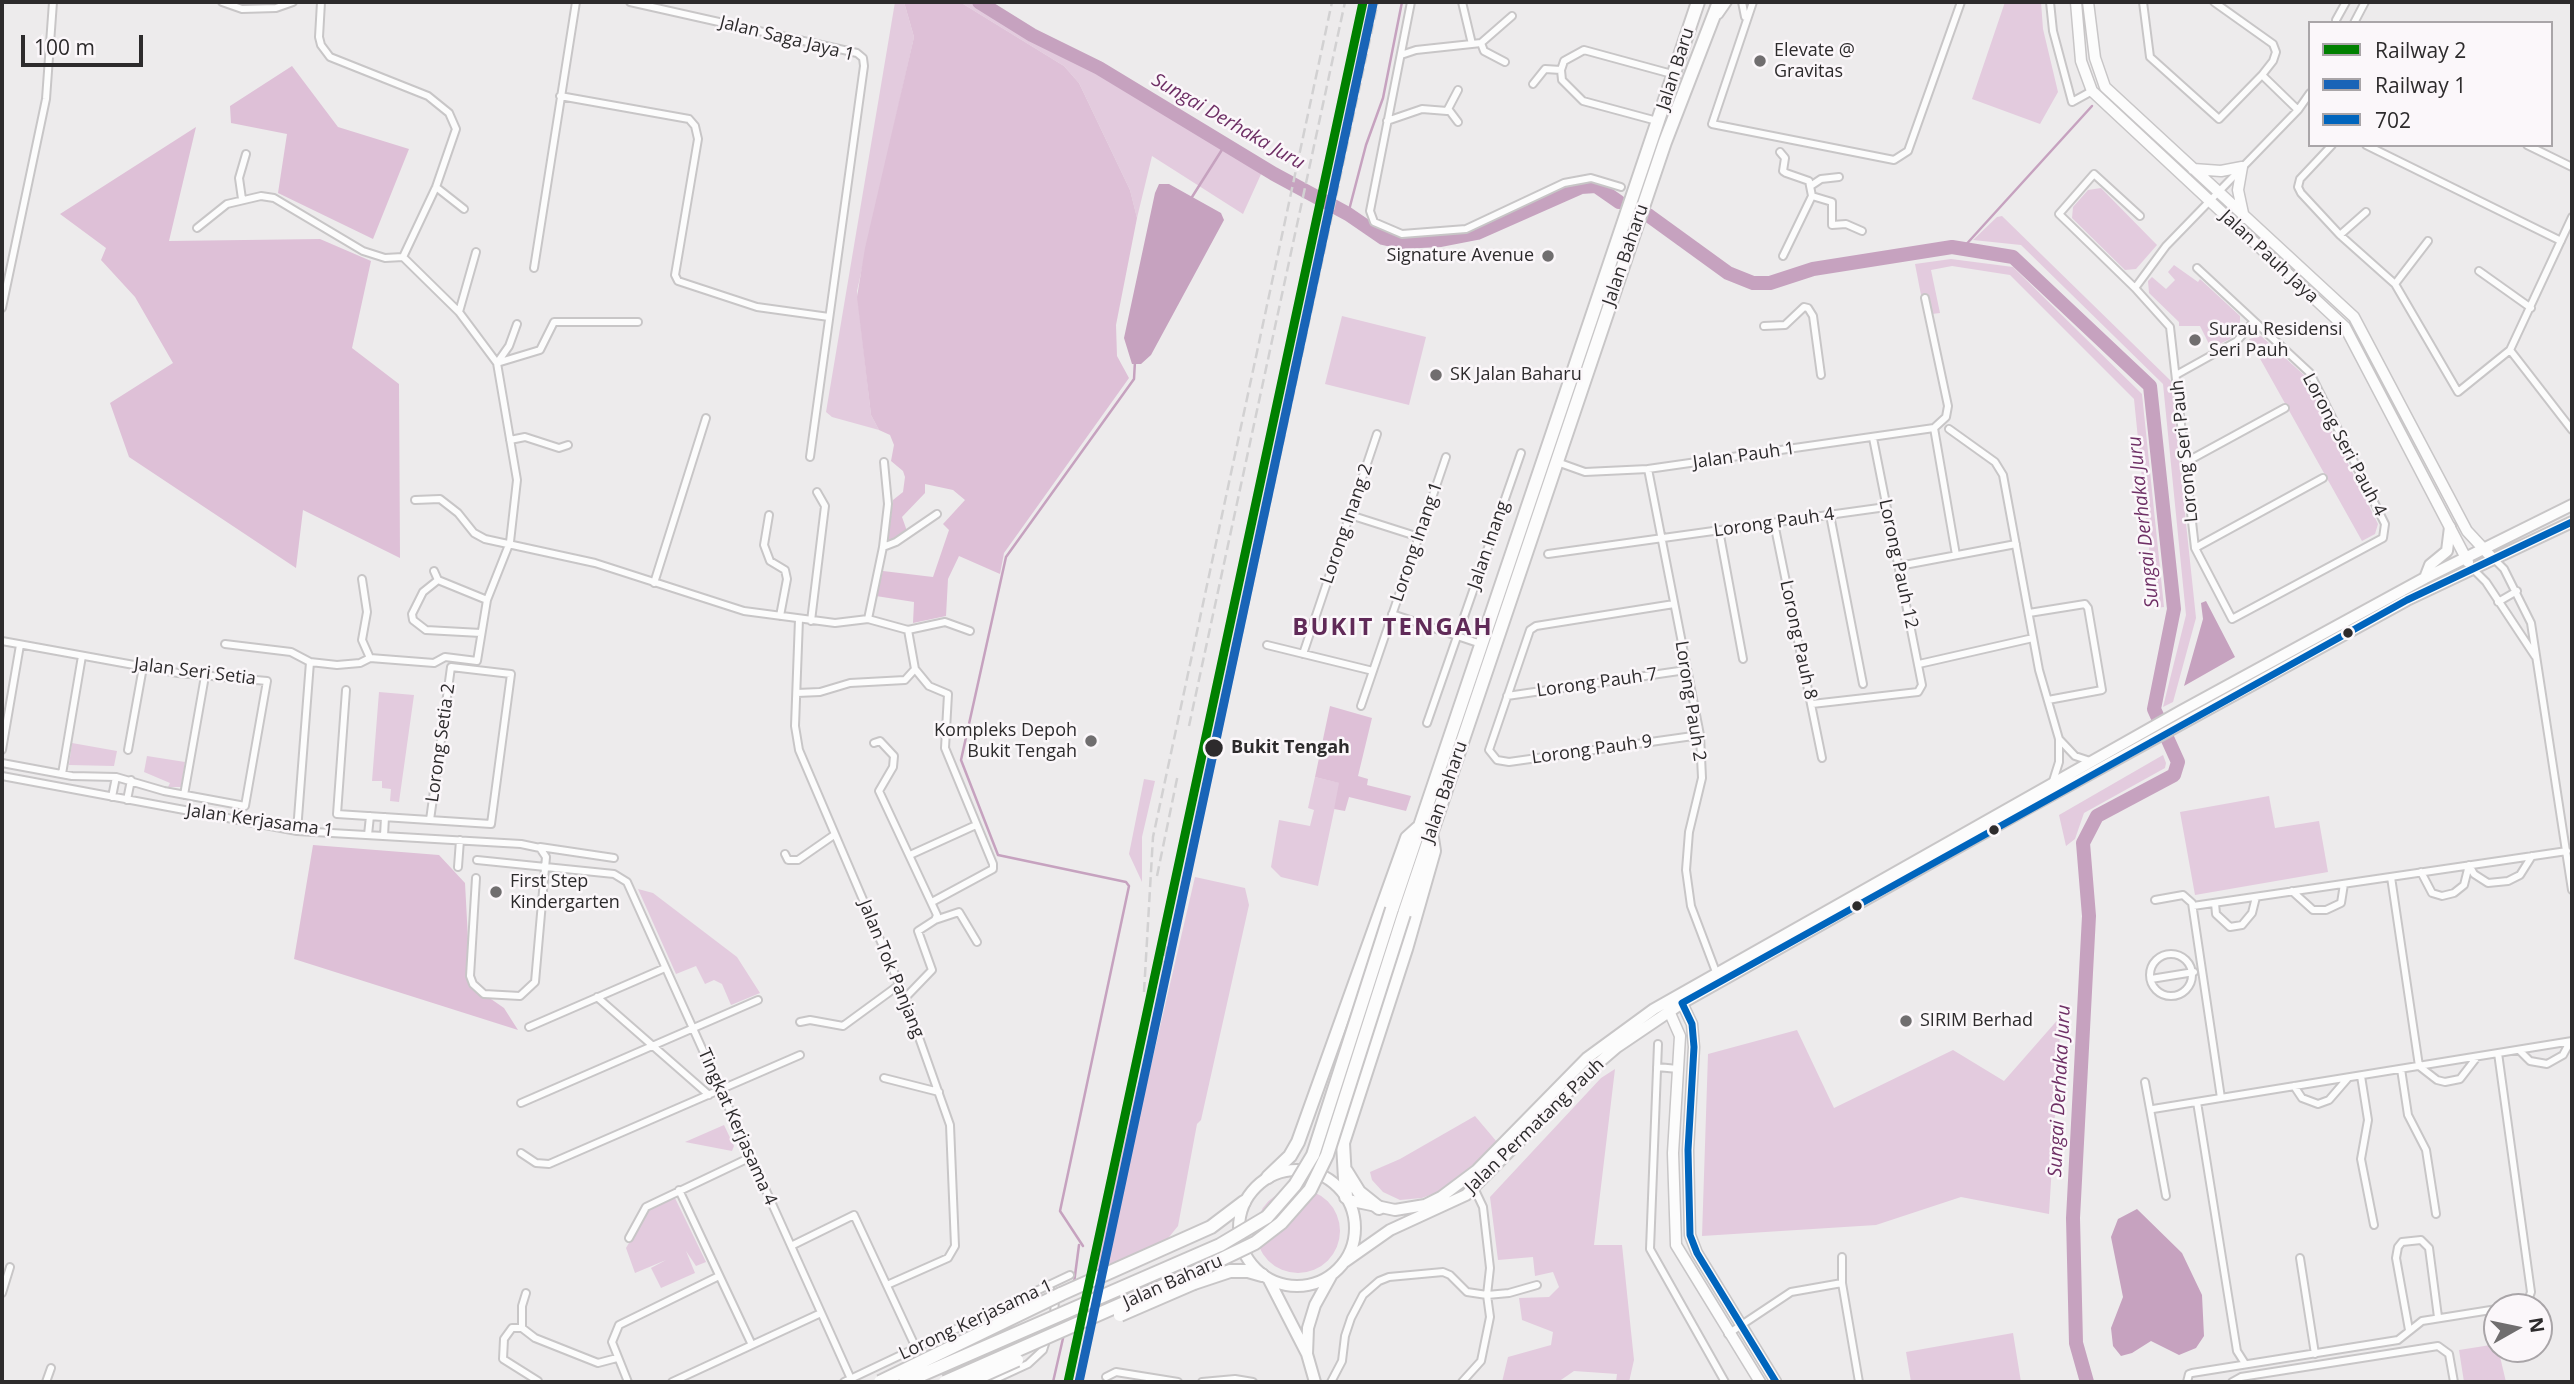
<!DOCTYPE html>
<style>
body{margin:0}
#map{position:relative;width:2574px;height:1384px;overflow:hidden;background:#edebec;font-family:"Open Sans",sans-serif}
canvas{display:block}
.frame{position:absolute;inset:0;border:4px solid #2d2b2c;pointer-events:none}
.legend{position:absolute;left:2308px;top:21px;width:245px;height:126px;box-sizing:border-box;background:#fbf7fa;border:2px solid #a9a5a8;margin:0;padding:9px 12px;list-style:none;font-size:21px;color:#2d2b2c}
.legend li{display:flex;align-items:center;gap:14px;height:35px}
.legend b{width:35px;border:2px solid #a9a5a8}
.north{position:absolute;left:2483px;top:1293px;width:70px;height:70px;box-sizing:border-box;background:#fbf7fa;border:2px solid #a9a5a8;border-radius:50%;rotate:81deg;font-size:19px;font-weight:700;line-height:28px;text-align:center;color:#2d2b2c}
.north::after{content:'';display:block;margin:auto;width:24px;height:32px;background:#706e6f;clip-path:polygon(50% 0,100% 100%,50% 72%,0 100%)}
.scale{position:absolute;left:21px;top:35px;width:122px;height:32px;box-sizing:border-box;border:4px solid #2d2b2c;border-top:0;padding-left:9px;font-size:21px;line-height:24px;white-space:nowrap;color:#2d2b2c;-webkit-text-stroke:5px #fbf7fa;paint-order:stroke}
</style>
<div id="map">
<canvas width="2574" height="1384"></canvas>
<div class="frame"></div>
<ul class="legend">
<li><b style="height:9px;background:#008000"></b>Railway 2</li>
<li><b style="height:9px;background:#1964b7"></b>Railway 1</li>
<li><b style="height:9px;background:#0065bd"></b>702</li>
</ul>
<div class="north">N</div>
<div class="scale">100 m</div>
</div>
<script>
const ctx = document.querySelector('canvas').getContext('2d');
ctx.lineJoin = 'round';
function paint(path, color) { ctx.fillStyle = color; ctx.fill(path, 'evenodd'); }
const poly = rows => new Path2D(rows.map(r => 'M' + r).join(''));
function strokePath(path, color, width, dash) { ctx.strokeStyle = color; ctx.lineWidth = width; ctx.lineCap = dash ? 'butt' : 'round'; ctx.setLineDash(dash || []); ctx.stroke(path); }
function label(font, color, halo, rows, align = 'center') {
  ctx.font = font + ' "Open Sans",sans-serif'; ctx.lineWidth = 5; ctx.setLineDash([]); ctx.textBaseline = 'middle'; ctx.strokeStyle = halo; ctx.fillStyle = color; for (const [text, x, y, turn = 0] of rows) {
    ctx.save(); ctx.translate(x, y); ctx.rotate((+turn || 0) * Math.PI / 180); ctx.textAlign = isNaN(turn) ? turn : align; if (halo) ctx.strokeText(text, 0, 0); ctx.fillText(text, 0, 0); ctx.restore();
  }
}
paint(poly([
 [895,2,904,2,914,37,857,291,871,415,879,430,832,417,826,412],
 [960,2,974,2,1096,70,1262,172,1243,214,1152,156,1137,218,1130,190,1079,83,1064,66],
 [2005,2,2041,2,2043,29,2058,92,2040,124,1972,99],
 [2101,188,2157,245,2136,269,2125,270,2072,218,2073,207,2088,190],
 [2002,216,2171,381,2196,618,2173,702,2163,707,2186,615,2163,384,2021,245,1973,240,1997,217],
 [1951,259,2013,267,2142,394,2164,607,2155,608,2134,399,2010,275,1952,266,1931,270,1940,313,1932,314,1928,294,1921,295,1915,264],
 [2174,265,2198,282,2200,279,2240,316,2240,326,2230,339,2211,348,2200,326,2179,326,2179,322,2149,293,2148,281,2152,277,2166,289,2175,280,2168,272],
 [1342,316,1426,337,1409,405,1325,384],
 [2261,336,2304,375,2378,524,2375,534,2362,541,2249,339],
 [379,692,414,695,399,802,390,801,391,789,382,788,382,781,372,781],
 [72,743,117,751,114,766,69,765],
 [2163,755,2166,763,2165,768,2084,813,2075,839,2066,846,2059,815],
 [147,756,185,762,181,787,168,787,170,783,144,772],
 [1315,777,1340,783,1318,886,1281,877,1271,867,1279,820,1310,826,1314,810,1308,808],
 [1144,779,1155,781,1142,837,1142,882,1129,854],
 [2269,796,2275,828,2319,821,2328,872,2195,895,2180,812],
 [1195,877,1245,888,1249,905,1201,1120,1197,1124,1178,1226,1165,1242,1094,1274,1137,1086,1146,1087],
 [638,889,653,893,737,957,760,993,731,1005,722,984,714,980,705,984,696,966,676,974],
 [2061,1016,2049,1214,1961,1197,1876,1225,1702,1236,1708,1054,1797,1030,1834,1108,1953,1050,2004,1081],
 [1615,1069,1594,1245,1622,1245,1634,1360,1629,1382,1616,1382,1617,1374,1574,1371,1558,1382,1502,1382,1508,1357,1551,1345,1553,1332,1522,1320,1519,1298,1549,1297,1559,1287,1553,1272,1535,1276,1533,1257,1498,1260,1490,1197,1601,1078],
 [1475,1116,1497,1142,1460,1177,1438,1192,1422,1198,1400,1200,1383,1192,1372,1180,1370,1172,1400,1159],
 [724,1125,734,1146,732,1151,685,1142],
 '1256 1231a42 42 0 1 1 84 0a42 42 0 1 1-84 0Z',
 [675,1198,706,1262,696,1266,686,1251,695,1273,661,1288,651,1268,666,1260,635,1273,626,1248,649,1209],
 [2013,1333,2021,1382,1911,1382,1906,1352],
 [2497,1344,2506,1382,2464,1382,2459,1350]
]), '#e3cbde');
paint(poly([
 [904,2,960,2,1064,66,1079,83,1130,190,1137,218,1116,325,1117,356,1129,378,1004,553,1000,574,959,556,948,579,946,616,913,623,914,602,876,596,883,571,933,577,949,530,943,524,965,500,953,490,925,484,925,493,902,517,907,531,888,541,893,500,903,492,905,477,903,471,891,461,894,445,890,435,879,430,871,415,857,297,865,248,914,37],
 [292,66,338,127,409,149,373,239,278,193,287,134,231,123,230,106],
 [196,127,169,241,320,239,371,261,352,348,399,384,400,558,303,510,296,568,129,457,110,403,173,363,135,297,101,260,106,248,60,214],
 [1330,706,1372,718,1358,776,1368,779,1367,785,1411,796,1406,811,1349,797,1345,811,1334,809,1339,783,1315,777],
 [313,845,439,855,465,883,470,976,478,990,504,1008,518,1030,294,959]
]), '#dec0d7');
paint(poly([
 [1159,184,1169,184,1221,213,1224,220,1151,355,1141,364,1132,364,1124,338,1155,193],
 [2206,601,2235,657,2184,686,2203,619,2201,603],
 [2137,1209,2182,1253,2202,1295,2204,1336,2196,1348,2179,1355,2151,1341,2132,1353,2121,1356,2113,1346,2111,1328,2123,1297,2111,1237,2118,1219]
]), '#c6a2bf');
strokePath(poly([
 [1192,197,1225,145],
 [1348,214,1366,145,1383,98,1402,2],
 [1962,249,2092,106],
 [1083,1246,1060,1211,1129,886,1126,882,998,855,961,760,1006,557,1134,379,1135,361],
 [1074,1283,1079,1245],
 [1053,1382,1064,1334]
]), '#c6a2bf', 2.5);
strokePath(poly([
 [979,2,1032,35,1099,68,1274,174,1348,214,1383,238,1400,242,1441,240,1477,233,1581,187,1596,186,1619,202],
 [1648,215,1728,273,1753,283,1770,283,1813,269,1952,247,2013,257,2150,386,2174,609,2154,709,2178,762,2174,775,2097,816,2083,843,2089,916,2073,1218,2076,1343,2087,1382]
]), '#c6a2bf', 14);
const street = poly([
 [222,2,242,9,276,8,293,2],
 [321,2,319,37,321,45,330,57,428,96,449,113,456,129,436,187,403,257],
 [630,2,857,53,863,58,864,66,810,457],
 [1411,2,1370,211,1374,222,1402,234,1466,229,1564,183,1591,178,1621,187],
 [1462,2,1472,44],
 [1742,2,1745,17],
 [1753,2,1712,124,1894,160,1908,151,1961,2],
 [2050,2,2053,31,2072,102,2092,91],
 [2143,2,2150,57,2219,119,2262,75,2273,61,2276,52,2273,44,2214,2],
 [1719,15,1728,2],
 [2336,20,2346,2],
 [2354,23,2365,2],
 [1481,43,1484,51,1505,62],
 [1401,55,1416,50,1481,43,1512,16],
 [2262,75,2298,110],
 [1533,84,1545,69,1561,70],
 [560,96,689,119,695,126,698,139,675,275,678,281,757,307,829,317],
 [1449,110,1458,122],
 [1387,121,1422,109,1447,111,1458,90],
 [1657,121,1583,101,1562,80,1561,70,1564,61,1584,50,1672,74],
 [2332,145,2300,179,2298,187,2301,193,2340,235,2395,284,2458,392,2510,350,2572,217],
 [2366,145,2561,241],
 [2527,145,2572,167],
 [1780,152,1785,158,1783,171,1786,173,1809,181,1812,196,1832,202,1832,225,1846,224,1862,231],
 [1812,185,1821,179,1839,177],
 [436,187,464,209],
 [242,199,239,178,246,154],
 [2140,216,2094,174,2059,214,2135,288,2170,327,2195,548,2232,619,2383,538,2385,524,2310,373,2197,268],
 [197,228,227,204,261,196,274,198,363,251,385,258,403,257,459,312,497,363,517,480,510,542,487,600,477,661,445,657,434,663,370,658,360,663,337,665,310,662,291,652,225,644],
 [2340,235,2366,212],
 [1783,256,1812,196],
 [534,268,576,2],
 [2479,271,2531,308],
 [2395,284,2428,241],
 [2135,288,2166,246,2298,110,2310,93],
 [2,308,46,99,53,2],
 [459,312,476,252],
 [1764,326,1785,325,1804,307,1808,308,1813,316,1821,375],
 [2510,350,2572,430],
 [497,363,540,350,554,322,638,322],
 [497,363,509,346,517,324],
 [2176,375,2237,341,2254,321],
 [1934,428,1956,555],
 [1949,429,1995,462,2003,475,2039,670,2059,739,2059,762,2053,781],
 [510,440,525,437,559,448,568,445],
 [1557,462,1585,472,1648,469,1934,428,1946,417,1948,406,1925,298],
 [2186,462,2285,408],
 [1648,469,1700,735,1702,778,1689,832,1686,870,1691,906,1716,972],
 [415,500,440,499,458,513,474,533,485,539,595,563,744,611,835,623,868,619,908,630,945,622,970,631],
 [769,515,764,545,770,561,785,570,787,579,780,616],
 [1350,515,1419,537],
 [1830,515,1863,684],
 [1774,523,1822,758],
 [1719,530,1743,659],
 [883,547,896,542,937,514],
 [2195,548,2323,478],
 [1548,554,1886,507],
 [2494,559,2504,569,2531,623,2572,890],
 [1899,566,2016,544],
 [2472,568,2486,582,2535,656],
 [434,571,438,580,487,600],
 [362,579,367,612,362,640,370,658],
 [438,580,423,592,412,614,413,620,426,630,481,633],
 [654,583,706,418],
 [2498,602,2517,591],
 [1674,604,1536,626,1530,630,1489,750,1497,760,1509,762,1700,735],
 [2029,613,2085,604,2088,608,2102,690,2048,700],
 [1392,614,1481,644],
 [799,619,795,726,799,750,905,998,950,1125,955,1246,948,1258,887,1285],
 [868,619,883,547,888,504,884,462],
 [811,621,825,506,817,492],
 [908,630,915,669,929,686,948,694,945,748,993,864,993,869,932,902],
 [2,641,178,673,267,681,245,806,164,791,116,777,72,776,2,763],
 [1267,645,1373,671],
 [1303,654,1377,434],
 [1919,664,2033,638],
 [346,690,337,814,491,824,511,674,451,667,430,820],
 [797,693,820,692,850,683,905,680,915,669],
 [1507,696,1686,670],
 [1812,704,1918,692,1922,685,1873,438],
 [1361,706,1446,457],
 [1427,723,1521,453],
 [2059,739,2075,756,2090,761],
 [874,743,880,741,894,756,893,767,879,791,937,915,935,920,918,931,932,970,905,998],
 [2,750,20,645],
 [128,750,143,667],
 [62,774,82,656],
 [2,776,297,831,521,844,540,848,546,857,535,982,520,996,484,994,473,984,470,976,476,878],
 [184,795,205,676],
 [112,797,116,777],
 [127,800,131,780],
 [297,831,310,662],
 [368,835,370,816],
 [384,836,385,817],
 [540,847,614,858],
 [785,854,788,860,798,860,834,835],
 [910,855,976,825],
 [477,860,614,874,627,882,851,1379],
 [458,867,460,840],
 [2421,872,2432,893,2442,896,2454,893,2464,885,2469,865,2474,874,2488,883,2508,881,2520,875,2532,856],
 [2391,877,2419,1066,2437,1080,2445,1082,2460,1079,2477,1057],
 [2292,891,2313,910,2326,910,2341,903,2344,884],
 [2155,900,2183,895,2192,903,2221,1098],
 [2215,903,2216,914,2230,927,2242,925,2252,913,2256,897],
 [2193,906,2567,851],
 [935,920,959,912,977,942],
 '2150 975a21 21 0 1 1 42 0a21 21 0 1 1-42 0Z',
 [2151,979,2194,972],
 [597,997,709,1095],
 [800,1022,810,1020,843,1026,899,985],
 [529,1027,665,968],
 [1658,1044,1650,1249,1725,1382],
 [2519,1050,2530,1061,2547,1064,2563,1055,2570,1042],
 [2498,1053,2531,1292,2526,1306,2515,1307],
 [1657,1067,1678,1069],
 [2401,1069,2408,1115,2426,1150,2436,1214],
 [2361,1076,2368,1120,2361,1159,2374,1225],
 [884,1078,939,1092],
 [2145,1082,2166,1196],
 [2294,1086,2302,1098,2318,1104,2329,1100,2348,1078],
 [2197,1102,2237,1351,2244,1362],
 [521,1103,758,1000],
 [2153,1109,2572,1041],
 [521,1153,536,1163,549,1164,800,1055],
 [679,1190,752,1345],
 [629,1238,646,1207,751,1157],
 [791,1246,854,1215,916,1348],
 [1842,1257,1842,1283,1859,1382],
 [2300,1258,2315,1354],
 [2,1293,10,1267],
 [522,1328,522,1306,526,1293],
 [2409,1330,2396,1258,2398,1247,2402,1242,2421,1240,2429,1248,2438,1317],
 [1728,1334,1791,1292,1842,1283],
 [1106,1377,1116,1372,1178,1382],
 [538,1381,503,1359,504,1339,512,1328,522,1328,535,1338,598,1363,617,1358],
 [46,1382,51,1368],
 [628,1382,612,1342,619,1325,719,1276],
 [672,1382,821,1313],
 [844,1382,1070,1275],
 [989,1382,1028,1364,1043,1350,1054,1316,1055,1299,1048,1285],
 [1202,1382,1235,1379,1253,1382],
 [1331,1382,1342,1361,1345,1336,1351,1318,1363,1295,1379,1281,1389,1277,1443,1272,1450,1275,1467,1292,1487,1295,1509,1293,1537,1285],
 [1462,1382,1481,1361,1490,1317,1487,1295,1490,1268,1483,1207,1474,1188],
 [2187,1382,2189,1374,2192,1373,2398,1340,2422,1321,2497,1309],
 [2232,1382,2241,1377,2438,1346,2449,1354,2454,1382]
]);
const secondary = poly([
 [2076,2,2081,61,2092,91,2345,327,2468,562],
 [2088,2,2095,58,2105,87,2354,317,2467,531,2493,559],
 [2193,169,2221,171,2242,167,2238,190,2244,218],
 [1682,1003,1692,1024,1694,1047,1688,1150,1690,1235,1697,1253,1776,1382],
 [1669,1011,1680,1036,1673,1153,1676,1245,1760,1382]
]);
const primary = poly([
 [2425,578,2430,565,2447,551,2450,527],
 '1239 1228a58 58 0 1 1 116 0a58 58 0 1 1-116 0Z',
 [1348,1200,1395,1210,1425,1205,1441,1197,1477,1170,1587,1058,1654,1009,2181,711,2425,578,2572,505],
 [1343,1263,1390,1230,1466,1195,1588,1072,1617,1047,1682,1003,2030,807,2407,600,2572,522],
 [1269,1280,1307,1354],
 [1315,1382,1307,1354,1308,1328,1315,1305,1331,1276]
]);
const highway = poly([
 [1392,909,1698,2],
 [1404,914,1665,142,1719,2],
 [1346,1171,1359,1192,1379,1208],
 [1268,1177,1290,1156,1298,1142,1407,838,1418,828],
 [1346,1197,1343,1143,1406,949,1434,851,1432,838],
 [1194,1283,1230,1271,1248,1271,1262,1275],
 [1061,1294,1211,1227,1244,1202]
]);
strokePath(street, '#c8c6c7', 10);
strokePath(secondary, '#c8c6c7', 13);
strokePath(primary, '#c8c6c7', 14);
strokePath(highway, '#c8c6c7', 16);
strokePath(street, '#fcfcfc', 6);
strokePath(secondary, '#fcfcfc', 10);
strokePath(primary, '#fcfcfc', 10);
strokePath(highway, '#fcfcfc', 12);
strokePath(poly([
 [1189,726,1345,2],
 [1157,876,1178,774],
 [1144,992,1153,837,1332,2],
 [1146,1013,1190,874,1378,2]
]), '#d2d1d2', 2.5, [10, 5]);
const highwayBridge = poly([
 [1120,1315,1194,1283],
 [880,1382,1061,1294],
 [905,1382,1220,1245,1267,1217,1295,1185,1313,1155,1392,909],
 [945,1382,1199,1270,1255,1243,1281,1223,1310,1190,1327,1155,1404,914],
 [968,1382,1017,1360]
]);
strokePath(highwayBridge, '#c8c6c7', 16, []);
strokePath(highwayBridge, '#fcfcfc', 12);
strokePath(poly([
 [1776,1382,1697,1253,1690,1235,1688,1150,1694,1047,1692,1024,1682,1003,2407,600,2572,522]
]), '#0065bd', 7);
strokePath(poly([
 [1068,1382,1363,2]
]), '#008000', 9);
strokePath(poly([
 [1079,1382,1373,4]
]), '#1964b7', 9);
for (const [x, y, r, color] of [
 [1760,61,7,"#706e6f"],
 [1548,256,7,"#706e6f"],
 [2195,340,7,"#706e6f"],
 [1436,375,7,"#706e6f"],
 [2348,633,6,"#2d2b2c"],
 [1091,741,7,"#706e6f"],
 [1214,748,10,"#2d2b2c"],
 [1994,830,6,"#2d2b2c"],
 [496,892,7,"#706e6f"],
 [1857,906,6,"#2d2b2c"],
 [1906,1021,7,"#706e6f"]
]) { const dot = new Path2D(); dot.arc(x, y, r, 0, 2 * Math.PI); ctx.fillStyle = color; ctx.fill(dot); strokePath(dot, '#fbf7fa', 2.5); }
label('18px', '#2d2b2c', '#fbf7fa', [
 ["Jalan Saga Jaya 1",787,39,14],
 ["Jalan Baru",1676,69,-72],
 ["Jalan Baharu",1626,255,-71],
 ["Jalan Pauh Jaya",2269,257,43],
 ["Lorong Seri Pauh 4",2344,445,62],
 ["Lorong Seri Pauh",2185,451,-96],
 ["Jalan Pauh 1",1744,456,-8],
 ["Lorong Pauh 4",1774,523,-8],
 ["Lorong Inang 2",1347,524,-71],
 ["Lorong Inang 1",1417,542,-71],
 ["Jalan Inang",1489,545,-71],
 ["Lorong Pauh 12",1898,564,78],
 ["Lorong Pauh 8",1798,640,78],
 ["Jalan Seri Setia",195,672,7],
 ["Lorong Pauh 7",1597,683,-8],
 ["Lorong Pauh 2",1690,701,81],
 ["Lorong Setia 2",441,743,-82],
 ["Lorong Pauh 9",1592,750,-8],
 ["Jalan Baharu",1445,792,-71],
 ["Jalan Kerjasama 1",260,821,8],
 ["Jalan Tok Panjang",891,969,68],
 ["Jalan Permatang Pauh",1535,1126,-44],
 ["Tingkat Kerjasama 4",737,1127,66],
 ["Jalan Baharu",1173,1282,-24],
 ["Lorong Kerjasama 1",976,1320,-25]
]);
label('18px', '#2d2b2c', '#fbf7fa', [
 ["Elevate @",1774,51],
 ["Gravitas",1774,72],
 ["Signature Avenue",1534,256,"right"],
 ["Surau Residensi",2209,330],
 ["Seri Pauh",2209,351],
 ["SK Jalan Baharu",1450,375],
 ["Kompleks Depoh",1077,731,"right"],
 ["Bukit Tengah",1077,752,"right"],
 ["First Step",510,882],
 ["Kindergarten",510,903],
 ["SIRIM Berhad",1920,1021]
], 'left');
label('bold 18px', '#2d2b2c', '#fbf7fa', [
 ["Bukit Tengah",1231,748]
], 'left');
label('italic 19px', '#6e2f65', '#fbf7fa', [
 ["Sungai Derhaka Juru",1228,122,30],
 ["Sungai Derhaka Juru",2144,522,-96],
 ["Sungai Derhaka Juru",2060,1091,-87]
]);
ctx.letterSpacing = '2px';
label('bold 24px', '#602a58', '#fbf7fa', [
 ["BUKIT TENGAH",1393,628]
]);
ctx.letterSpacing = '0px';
</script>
